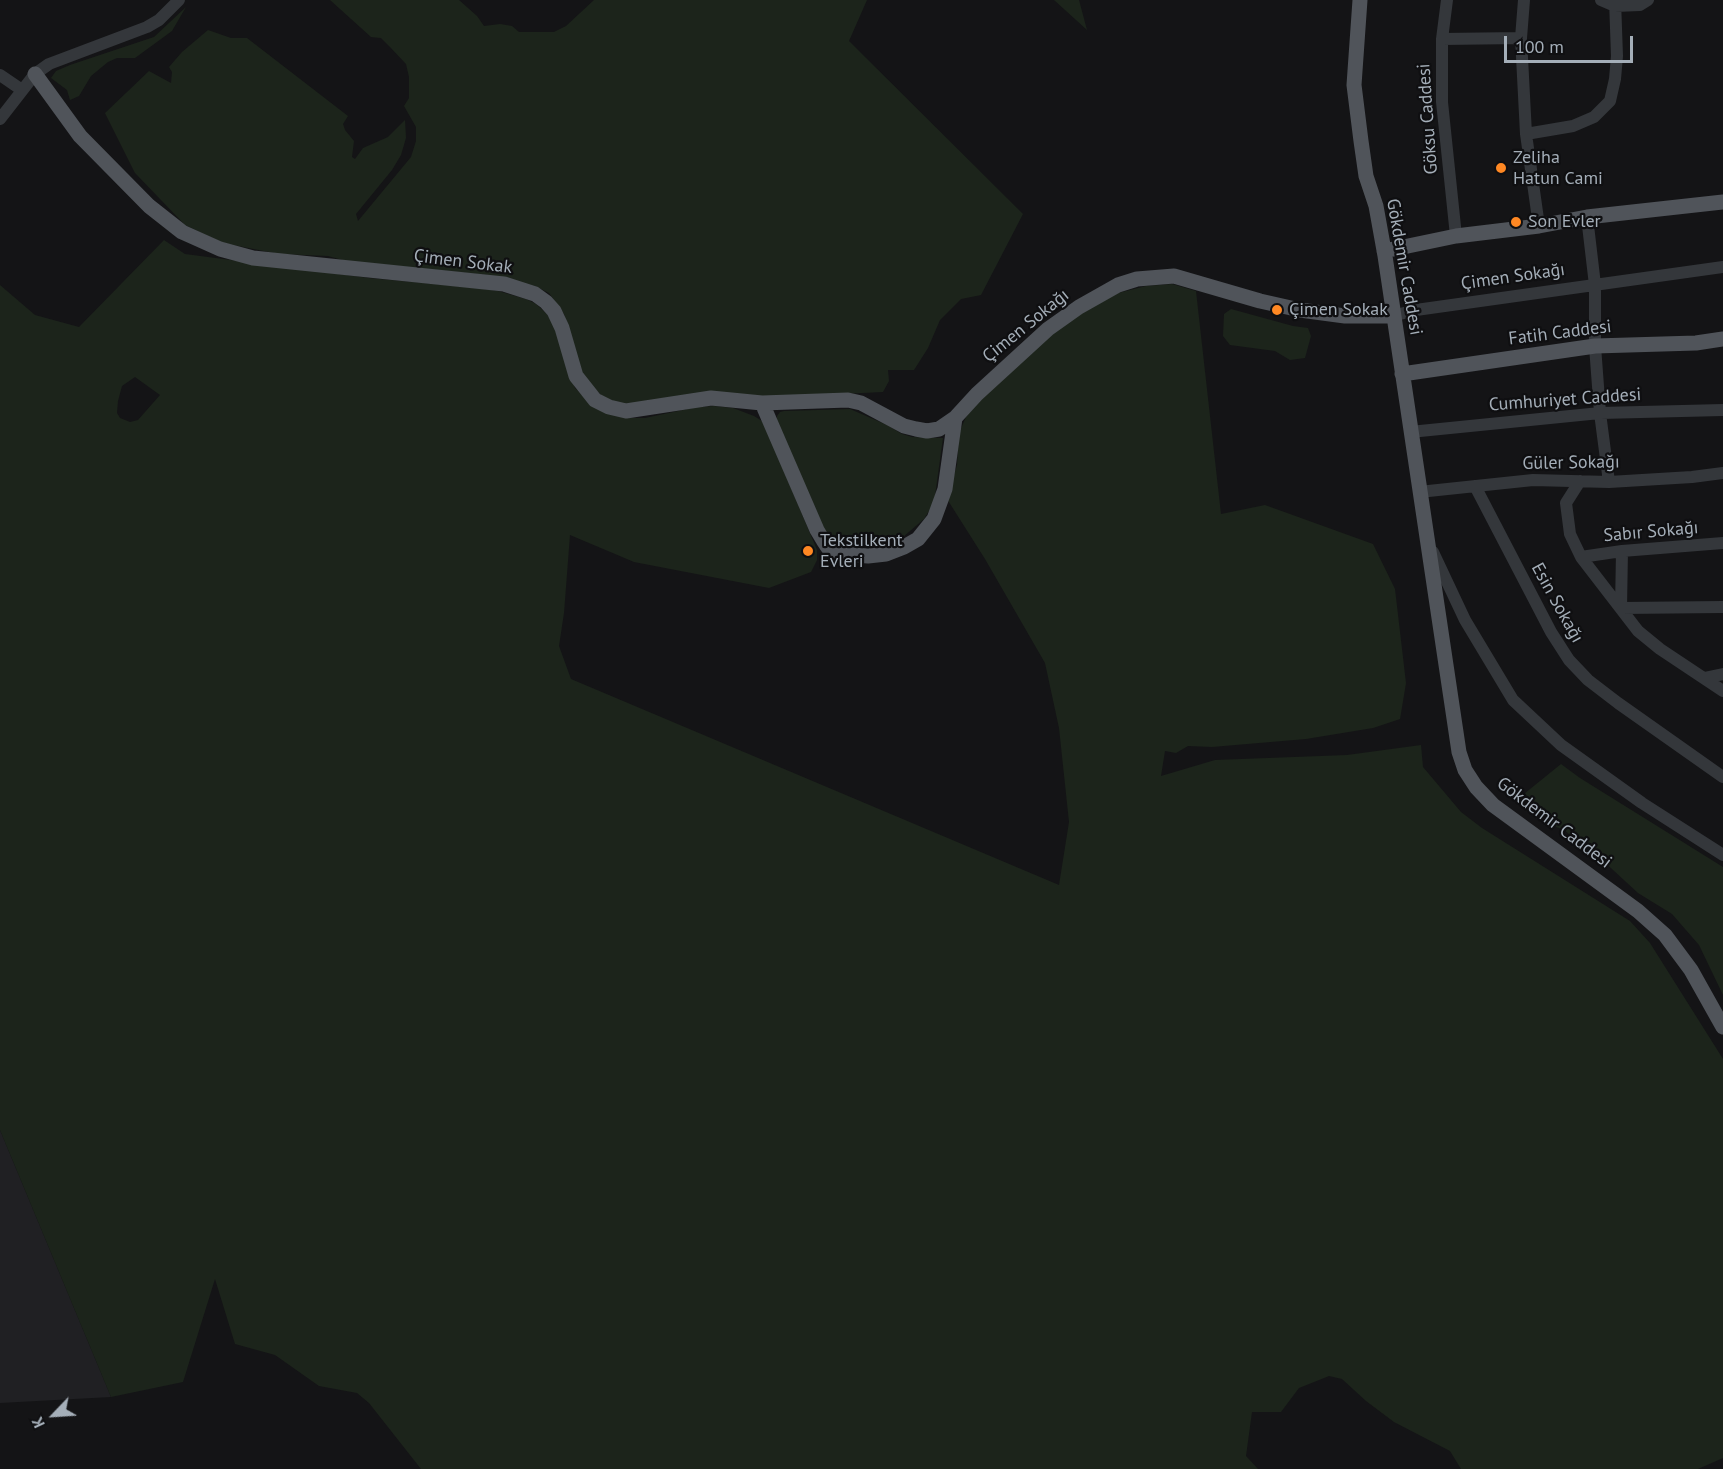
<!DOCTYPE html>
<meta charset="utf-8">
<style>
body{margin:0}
#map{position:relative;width:1723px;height:1469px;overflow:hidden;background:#141416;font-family:"PT Sans",sans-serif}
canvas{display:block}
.north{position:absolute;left:24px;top:1385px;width:60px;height:60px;-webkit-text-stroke:4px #0f0f11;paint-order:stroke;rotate:245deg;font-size:16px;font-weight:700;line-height:24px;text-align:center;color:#a4aeb8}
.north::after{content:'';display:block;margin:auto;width:21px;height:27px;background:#a4aeb8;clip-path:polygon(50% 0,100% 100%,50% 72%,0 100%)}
.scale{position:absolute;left:1504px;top:36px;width:129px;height:27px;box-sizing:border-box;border:3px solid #a4aeb8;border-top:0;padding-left:8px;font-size:18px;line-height:21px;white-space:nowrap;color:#a4aeb8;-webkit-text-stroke:4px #0f0f11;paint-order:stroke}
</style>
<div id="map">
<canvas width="1723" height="1469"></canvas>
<div class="north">K</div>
<div class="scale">100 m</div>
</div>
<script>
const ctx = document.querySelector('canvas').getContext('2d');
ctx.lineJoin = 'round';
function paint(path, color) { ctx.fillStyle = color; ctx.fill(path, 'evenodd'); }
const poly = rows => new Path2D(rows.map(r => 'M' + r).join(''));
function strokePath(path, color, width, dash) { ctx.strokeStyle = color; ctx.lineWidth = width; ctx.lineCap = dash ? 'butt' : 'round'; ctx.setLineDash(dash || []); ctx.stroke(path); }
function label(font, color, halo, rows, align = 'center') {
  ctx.font = font + ' "PT Sans",sans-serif'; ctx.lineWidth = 4.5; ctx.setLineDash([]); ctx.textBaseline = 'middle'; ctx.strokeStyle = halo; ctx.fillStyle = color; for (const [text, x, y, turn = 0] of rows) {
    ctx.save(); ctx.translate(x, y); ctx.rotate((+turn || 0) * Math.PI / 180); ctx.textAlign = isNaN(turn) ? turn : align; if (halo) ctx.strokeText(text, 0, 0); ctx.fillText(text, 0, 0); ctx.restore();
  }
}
paint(poly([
 [0,1130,111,1397,0,1403]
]), '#202023');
paint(poly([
 [330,0,459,0,477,16,484,26,500,24,512,26,519,32,554,32,566,26,594,0,867,0,849,41,1023,214,981,295,961,299,940,320,928,348,914,370,888,370,889,381,883,392,632,404,617,403,602,396,593,387,582,373,564,314,549,293,535,286,487,275,346,261,328,256,279,254,223,243,185,225,135,173,105,113,149,71,171,83,172,72,169,67,182,52,208,30,231,38,247,38,348,116,343,124,345,130,354,141,352,157,355,159,363,148,388,137,405,120,406,138,401,155,392,170,356,214,358,221,411,157,416,141,416,127,404,106,409,98,409,77,406,64,389,46,381,38,371,37],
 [1054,0,1079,0,1087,30],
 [186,7,172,31,135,58,117,58,108,62,91,76,79,96,70,100,67,90,51,78,56,71,70,65,154,37],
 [164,240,185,254,369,278,478,288,498,291,526,299,536,304,547,314,553,323,575,388,595,407,618,416,632,418,645,418,697,407,714,406,733,408,754,416,762,421,766,428,817,550,817,560,811,572,769,588,634,562,570,535,564,613,559,646,571,679,1059,885,1069,822,1059,728,1045,663,985,559,947,499,957,465,959,433,966,417,980,397,1053,333,1083,312,1118,293,1146,286,1172,284,1196,291,1221,514,1265,505,1373,544,1395,589,1406,683,1400,719,1373,728,1306,739,1212,747,1188,746,1176,753,1165,751,1161,776,1215,760,1347,755,1421,745,1423,767,1461,812,1482,828,1630,921,1650,943,1723,1059,1723,1458,1698,1469,1461,1469,1450,1451,1394,1422,1366,1401,1342,1379,1329,1376,1299,1388,1281,1412,1252,1412,1246,1456,1258,1469,421,1469,369,1403,357,1393,319,1386,275,1355,235,1344,215,1279,183,1382,111,1397,0,1130,0,285,35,315,79,327],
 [135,377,160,395,138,420,130,422,120,418,117,413,118,401,122,386],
 [1231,309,1293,326,1308,328,1311,336,1305,358,1290,360,1275,351,1230,345,1223,336,1224,314],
 [850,409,887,425,902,434,912,437,943,438,934,503,924,519,903,537,890,541,883,541,875,535,841,535,834,538,827,534,821,524,777,421,777,416,780,412,784,411],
 [1561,764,1580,778,1723,867,1723,995,1699,945,1672,914,1638,893,1600,858,1564,830,1538,820,1526,810,1519,798]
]), '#1c241b');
strokePath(poly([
 [1447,0,1442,39,1442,102,1456,236],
 [1524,0,1521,38,1526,134,1539,226],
 [1601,0,1615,6,1640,5,1648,0],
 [1442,39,1521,38],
 [0,75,22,90],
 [0,119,35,74,49,64,147,27,159,20,179,0],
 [1526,134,1573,126,1594,117,1610,101,1615,79,1617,56,1615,0],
 [1587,217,1595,285,1595,346,1600,413,1609,482],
 [1392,316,1416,310,1723,267],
 [1410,432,1600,413,1723,410],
 [1580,481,1566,503,1570,534,1581,557,1638,631,1660,649,1723,691],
 [1475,486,1551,632,1569,660,1588,680,1618,703,1723,777],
 [1419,492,1533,480,1609,482,1692,477,1723,473],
 [1622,551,1621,608,1723,607],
 [1433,552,1465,620,1513,700,1561,745,1642,803,1723,855],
 [1581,557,1622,551,1723,543],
 [1704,678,1723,674]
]), '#34373b', 12);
strokePath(poly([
 [1360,0,1354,85,1361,141,1366,176,1376,206,1385,256,1459,752,1465,770,1476,787,1493,805,1638,911,1665,935,1691,970,1723,1027],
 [35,74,80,136,149,206,182,232,220,249,253,258,504,284,535,294,546,302,554,311,562,328,576,376,595,400,609,407,626,411,711,398,762,403,848,400,861,403,904,426,916,429,927,431,939,429,955,418],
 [1384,251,1456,236,1539,226,1587,217,1723,202],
 [1402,374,1595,346,1696,343,1723,339],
 [762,403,817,530,823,540,829,549,839,554,868,556,886,554,904,547,918,539,934,519,945,489,955,418,977,394,1048,329,1079,307,1118,285,1137,279,1174,276,1260,301,1300,310,1345,316,1392,316]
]), '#50545a', 15);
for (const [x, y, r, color] of [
 [1501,168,6,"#ff8823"],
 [1516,222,6,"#ff8823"],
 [1277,310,6,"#ff8823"],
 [808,551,6,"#ff8823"]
]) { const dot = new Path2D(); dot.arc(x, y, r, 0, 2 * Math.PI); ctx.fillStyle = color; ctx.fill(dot); strokePath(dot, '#0f0f11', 2); }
label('18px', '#a4aeb8', '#0f0f11', [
 ["Göksu Caddesi",1428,119,-94],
 ["Çimen Sokak",463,262,7],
 ["Gökdemir Caddesi",1404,267,80],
 ["Çimen Sokağı",1513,277,-8],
 ["Çimen Sokağı",1026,326,-39],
 ["Fatih Caddesi",1560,333,-7],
 ["Cumhuriyet Caddesi",1565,400,-4],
 ["Güler Sokağı",1571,463,-1],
 ["Sabır Sokağı",1651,532,-5],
 ["Esin Sokağı",1557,603,61],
 ["Gökdemir Caddesi",1554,823,37]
]);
label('18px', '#a4aeb8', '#0f0f11', [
 ["Zeliha",1513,158],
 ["Hatun Cami",1513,179],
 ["Son Evler",1528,222],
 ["Çimen Sokak",1289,310],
 ["Tekstilkent",820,541],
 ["Evleri",820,562]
], 'left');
</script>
